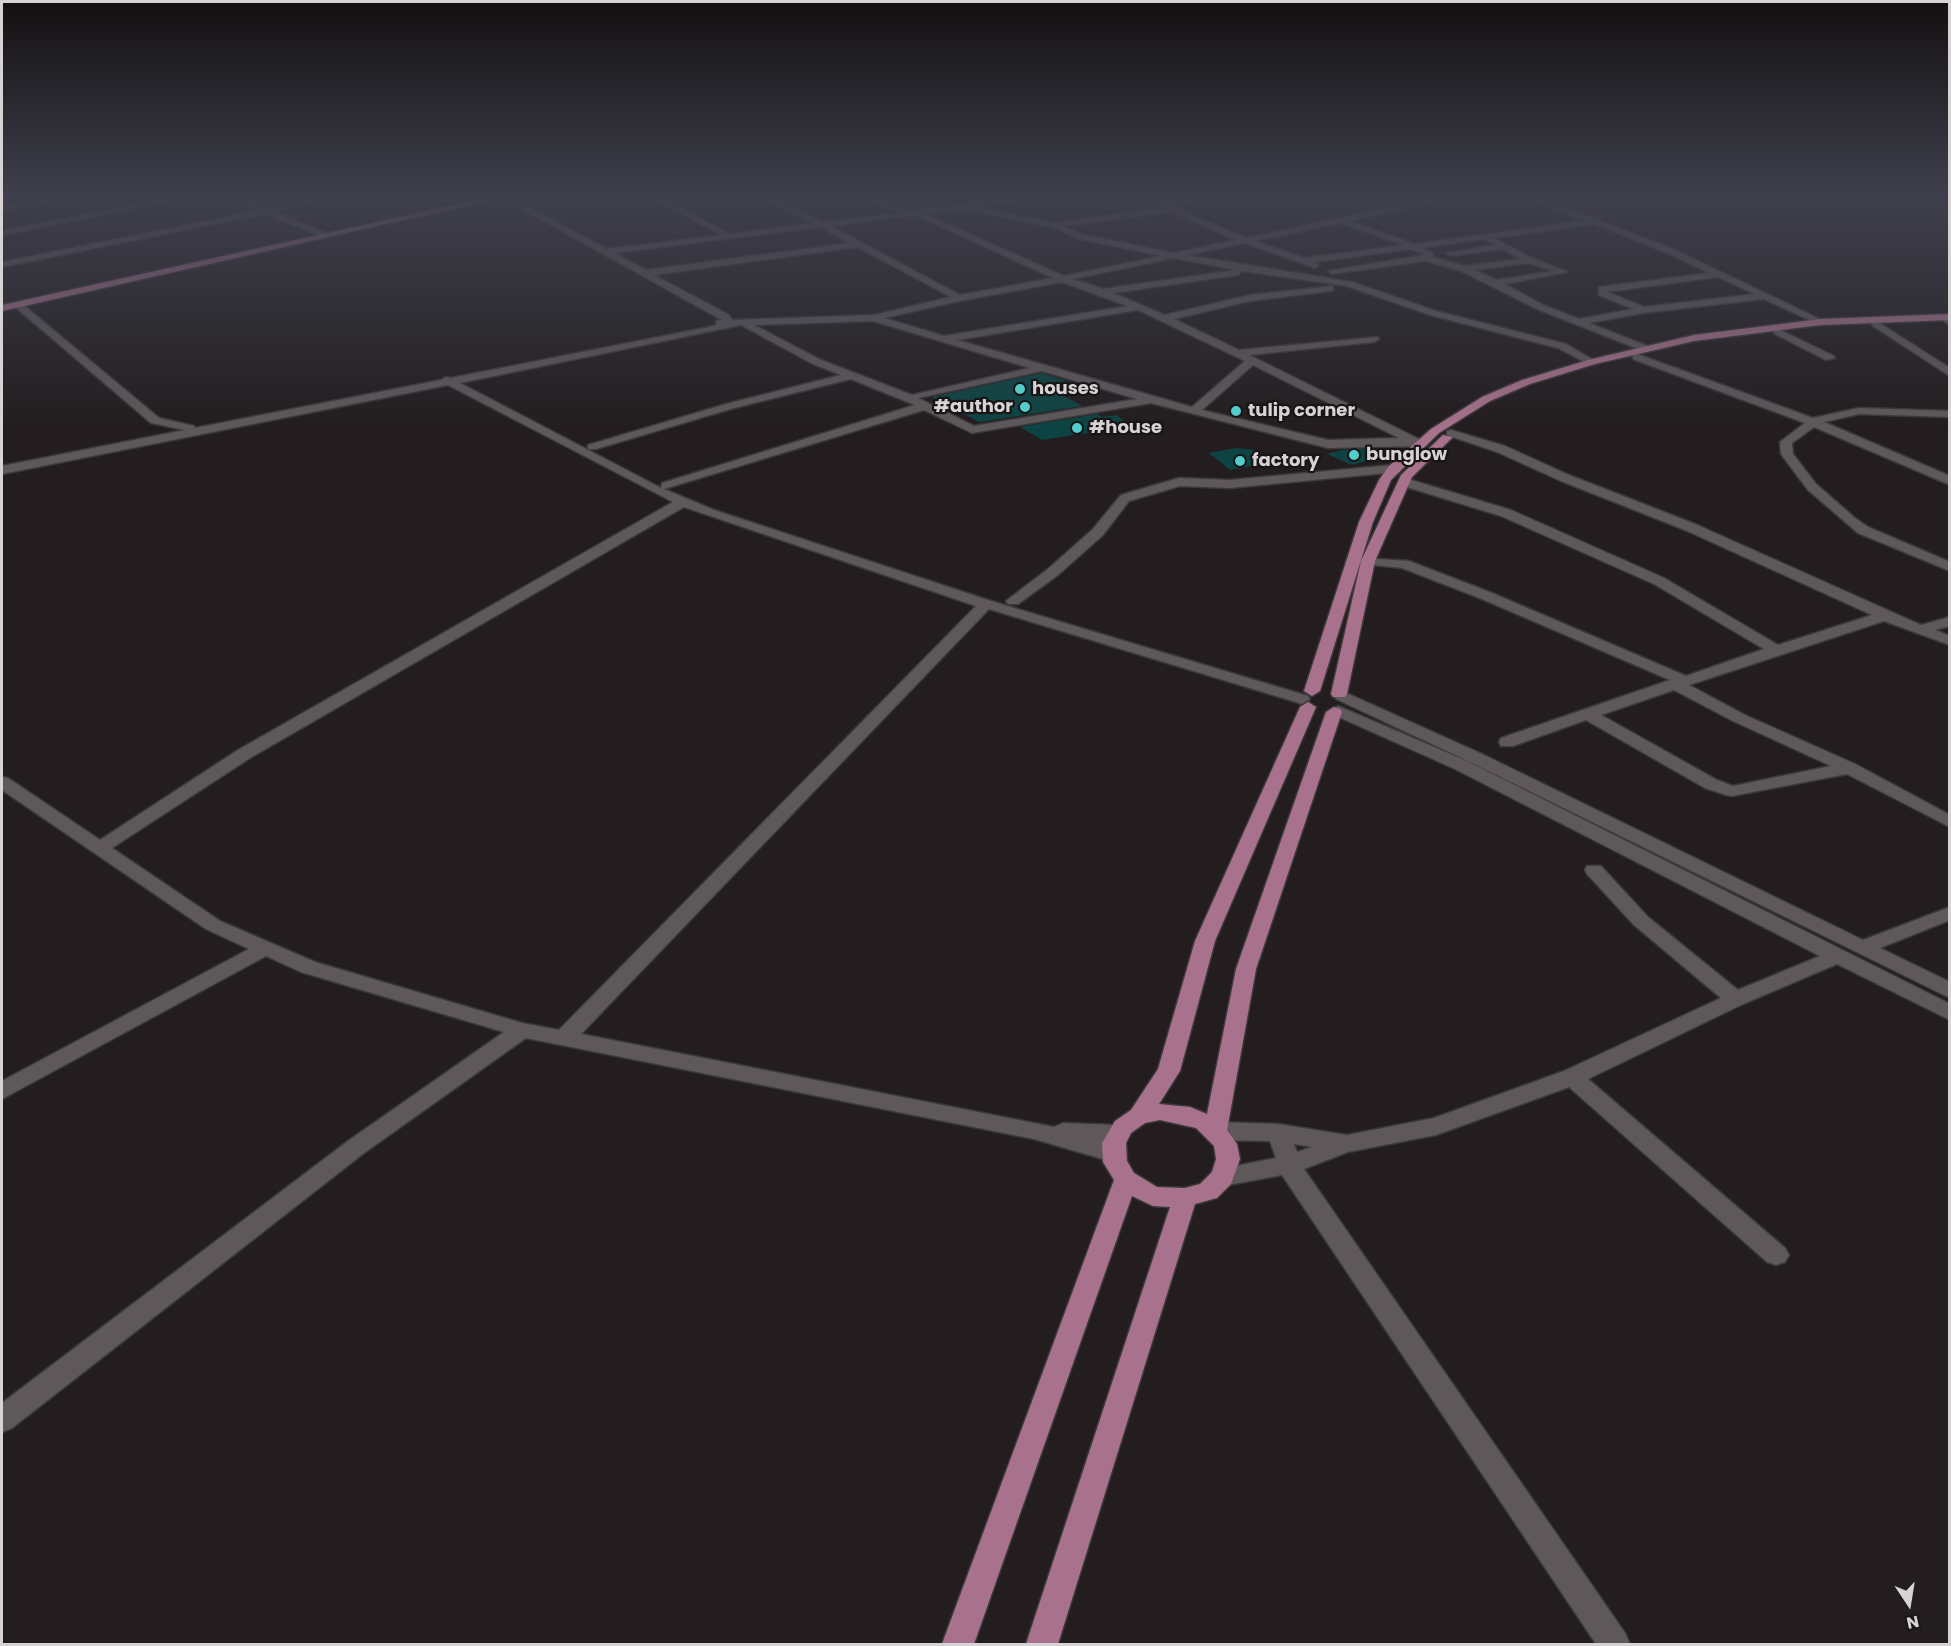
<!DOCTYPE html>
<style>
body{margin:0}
#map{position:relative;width:1951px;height:1646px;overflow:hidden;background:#231d1f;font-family:Poppins,sans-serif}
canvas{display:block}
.frame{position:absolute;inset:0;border:3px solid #d7d3d4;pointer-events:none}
.north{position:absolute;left:1879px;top:1574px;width:60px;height:60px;-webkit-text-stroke:4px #191416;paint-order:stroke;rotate:168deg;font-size:16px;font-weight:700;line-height:24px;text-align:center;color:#d7d3d4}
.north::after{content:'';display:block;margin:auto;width:21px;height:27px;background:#d7d3d4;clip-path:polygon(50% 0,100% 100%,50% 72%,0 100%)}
</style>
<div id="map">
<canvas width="1951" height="1646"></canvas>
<div class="frame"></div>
<div class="north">N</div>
</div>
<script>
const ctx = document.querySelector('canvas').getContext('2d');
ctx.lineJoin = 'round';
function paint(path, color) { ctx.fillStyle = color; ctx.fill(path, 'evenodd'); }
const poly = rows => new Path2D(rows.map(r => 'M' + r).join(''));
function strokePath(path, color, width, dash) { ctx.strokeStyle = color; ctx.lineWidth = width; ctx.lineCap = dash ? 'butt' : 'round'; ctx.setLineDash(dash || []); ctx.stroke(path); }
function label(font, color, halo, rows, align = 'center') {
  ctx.font = font + ' Poppins,sans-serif'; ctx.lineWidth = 4.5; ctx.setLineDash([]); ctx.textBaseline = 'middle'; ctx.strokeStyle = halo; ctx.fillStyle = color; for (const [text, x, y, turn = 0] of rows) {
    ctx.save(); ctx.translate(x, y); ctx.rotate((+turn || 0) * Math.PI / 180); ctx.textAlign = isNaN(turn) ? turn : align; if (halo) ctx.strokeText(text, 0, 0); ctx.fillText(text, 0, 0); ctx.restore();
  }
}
paint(poly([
 [1042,373,1087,388,1059,393,1082,406,979,422,932,397],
 [1097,414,1102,417,1117,415,1130,426,1042,440,1020,427],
 [1236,448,1254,450,1272,462,1230,470,1209,453],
 [1365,449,1380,457,1352,465,1327,454,1343,450]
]), '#0d4443');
const minor = poly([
 [44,199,62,199,2,211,2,207,44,199],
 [162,199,179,199,2,235,2,231,162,199],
 [230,199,241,199,326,233,319,235,265,214,2,267,2,262,257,211,230,199],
 [309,199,325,199,278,210,274,208,309,199],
 [504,199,514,199,607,249,721,235,653,199,663,199,730,234,813,223,761,199,772,199,823,222,899,213,868,199,879,199,910,211,1007,199,1031,199,978,207,1055,223,1163,208,1143,199,1162,203,1211,199,1170,206,1246,238,1428,199,1444,199,1350,221,1414,244,1584,221,1531,199,1542,199,1671,248,1826,322,1818,324,1764,299,1643,313,1589,323,1650,347,1651,349,1646,352,1537,309,1461,271,1426,261,1332,274,1328,271,1424,255,1411,249,1315,262,1319,265,1315,268,1245,243,1187,255,1352,282,1436,311,1566,344,1597,362,1588,364,1558,348,1430,315,1347,286,1242,271,1238,275,1113,293,1165,315,1250,295,1333,286,1333,290,1330,291,1250,301,1174,319,1239,350,1378,337,1379,339,1374,342,1249,355,1425,442,1425,446,1328,448,1151,403,972,433,924,410,664,489,714,510,991,601,1308,696,1310,699,1302,704,1296,702,989,609,581,1034,1054,1127,1063,1123,1117,1125,1125,1128,1129,1134,1125,1140,1107,1142,1121,1147,1125,1153,1121,1159,1113,1162,1034,1139,526,1038,364,1153,12,1428,2,1432,2,1403,348,1141,504,1032,301,972,266,956,2,1099,2,1081,249,949,206,929,2,790,2,777,8,778,100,840,238,750,673,502,448,385,2,474,2,466,185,430,151,423,13,305,21,303,159,418,194,426,195,428,441,380,446,377,451,378,709,327,716,325,716,321,722,320,504,199],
 [964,209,1053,227,1076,238,1161,256,1064,276,925,214,964,209],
 [1171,212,1236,240,1174,253,1081,234,1064,226,1171,212],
 [915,215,1053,278,960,295,831,226,915,215],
 [1340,223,1403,245,1304,258,1255,241,1340,223],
 [1594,224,1665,252,1709,273,1599,287,1599,295,1633,309,1579,319,1543,305,1505,284,1568,272,1532,258,1494,238,1594,224],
 [821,227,849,243,646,270,615,253,821,227],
 [1485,239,1496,245,1446,253,1450,256,1503,249,1520,259,1465,266,1433,257,1433,253,1422,248,1485,239],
 [857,247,951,297,874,315,732,320,729,315,654,275,857,247],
 [1174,258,1236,270,1103,289,1073,279,1174,258],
 [1528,263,1553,271,1497,280,1474,270,1528,263],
 [1718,277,1755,294,1644,307,1607,292,1718,277],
 [1062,282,1128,306,944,336,884,318,959,301,1062,282],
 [1138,310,1245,361,1192,407,957,340,1138,310],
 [873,321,1030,368,912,395,821,360,754,325,873,321],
 [741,325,813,364,841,375,726,404,588,445,588,449,596,449,734,408,851,379,915,405,662,483,661,488,460,383,741,325],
 [1253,365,1399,438,1328,440,1202,410,1253,365],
 [1042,371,1137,399,974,426,918,398,1042,371],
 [684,507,976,606,559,1030,522,1023,315,962,220,921,112,848,250,758,684,507],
 [1948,318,1950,318,1950,325,1943,321,1948,318],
 [1876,321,1950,368,1950,376,1873,326,1871,324,1876,321],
 [1778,329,1834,356,1835,358,1826,360,1775,334,1773,332,1778,329],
 [1637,354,1813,418,1859,408,1950,411,1950,417,1859,414,1824,422,1950,476,1948,484,1814,427,1792,443,1793,454,1816,484,1855,518,1868,527,1950,562,1950,571,1858,533,1808,490,1781,454,1780,442,1805,423,1633,359,1633,355,1637,354],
 [1451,430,1505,446,1569,475,1695,524,1921,625,1950,617,1950,626,1935,630,1950,636,1950,645,1884,621,1689,685,1745,715,1855,764,1950,815,1950,827,1847,774,1732,796,1726,795,1705,788,1586,720,1513,746,1501,746,1499,742,1501,738,1670,680,1482,599,1402,568,1363,564,1363,558,1409,561,1492,593,1686,676,1764,649,1654,584,1501,516,1400,485,1400,479,1408,479,1511,510,1664,578,1778,645,1872,615,1685,530,1561,481,1497,452,1447,435,1447,431,1451,430],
 [1674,690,1733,721,1831,766,1733,786,1717,780,1601,715,1674,690],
 [1393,465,1399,469,1397,472,1230,488,1180,486,1129,501,1103,535,1058,575,1018,604,1008,604,1006,601,1048,569,1093,529,1121,495,1179,478,1230,480,1393,465],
 [1342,691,1482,754,1863,940,1950,907,1950,920,1880,948,1950,982,1950,998,1470,762,1336,699,1334,696,1336,693,1342,691],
 [1338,706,1467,761,1950,1004,1950,1020,1837,964,1743,1004,1588,1079,1785,1248,1789,1255,1785,1262,1776,1265,1767,1262,1569,1087,1436,1135,1348,1152,1304,1169,1625,1633,1630,1644,1596,1644,1282,1175,1223,1186,1215,1184,1211,1177,1215,1170,1276,1158,1270,1141,1215,1140,1207,1137,1203,1131,1207,1125,1215,1122,1278,1124,1347,1135,1434,1118,1564,1071,1721,998,1634,925,1587,874,1585,870,1587,866,1601,866,1648,917,1738,990,1820,956,1455,769,1332,714,1330,711,1338,706],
 [1294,1144,1312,1147,1297,1152,1294,1144]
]);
const major = poly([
 [481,199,496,199,2,311,2,305,481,199],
 [1950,314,1950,320,1821,325,1694,341,1595,364,1530,384,1490,401,1439,433,1391,480,1373,522,1320,691,1312,696,1304,691,1359,522,1379,480,1389,466,1431,429,1482,397,1522,380,1588,360,1694,335,1821,319,1950,314],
 [1443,435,1453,437,1412,477,1375,561,1347,694,1345,697,1333,697,1331,694,1361,561,1401,475,1443,435],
 [1308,702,1316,707,1215,941,1180,1071,1159,1104,1190,1107,1207,1114,1236,969,1326,712,1334,707,1340,709,1342,712,1256,969,1227,1130,1237,1144,1240,1159,1231,1184,1217,1198,1195,1204,1058,1644,1026,1644,1170,1207,1153,1206,1132,1196,974,1644,942,1644,1114,1180,1103,1162,1102,1143,1115,1121,1131,1110,1158,1069,1195,941,1300,707,1308,702],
 [1160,1120,1196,1128,1214,1146,1216,1159,1212,1172,1200,1184,1185,1188,1157,1187,1134,1173,1127,1161,1126,1143,1131,1133,1145,1123,1160,1120]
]);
strokePath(minor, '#3d383a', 3);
strokePath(major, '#3d383a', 3);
paint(minor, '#5f585b');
paint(major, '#a8728c');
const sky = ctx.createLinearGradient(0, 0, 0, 430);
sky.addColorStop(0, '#131011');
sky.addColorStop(0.46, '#3f404d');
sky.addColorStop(1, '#3f404d00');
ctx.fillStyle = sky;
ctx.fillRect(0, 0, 1951, 430);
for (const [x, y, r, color] of [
 [1020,389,6,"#53cdcb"],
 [1025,407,6,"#53cdcb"],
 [1236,411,6,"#53cdcb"],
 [1077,428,6,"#53cdcb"],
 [1354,455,6,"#53cdcb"],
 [1240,461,6,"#53cdcb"]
]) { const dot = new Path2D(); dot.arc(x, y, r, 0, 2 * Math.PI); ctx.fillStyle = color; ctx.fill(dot); strokePath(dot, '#191416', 2); }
label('bold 18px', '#d7d3d4', '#191416', [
 ["houses",1032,389],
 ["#author",1013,407,"right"],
 ["tulip corner",1248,411],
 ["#house",1089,428],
 ["bunglow",1366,455],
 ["factory",1252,461]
], 'left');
</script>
